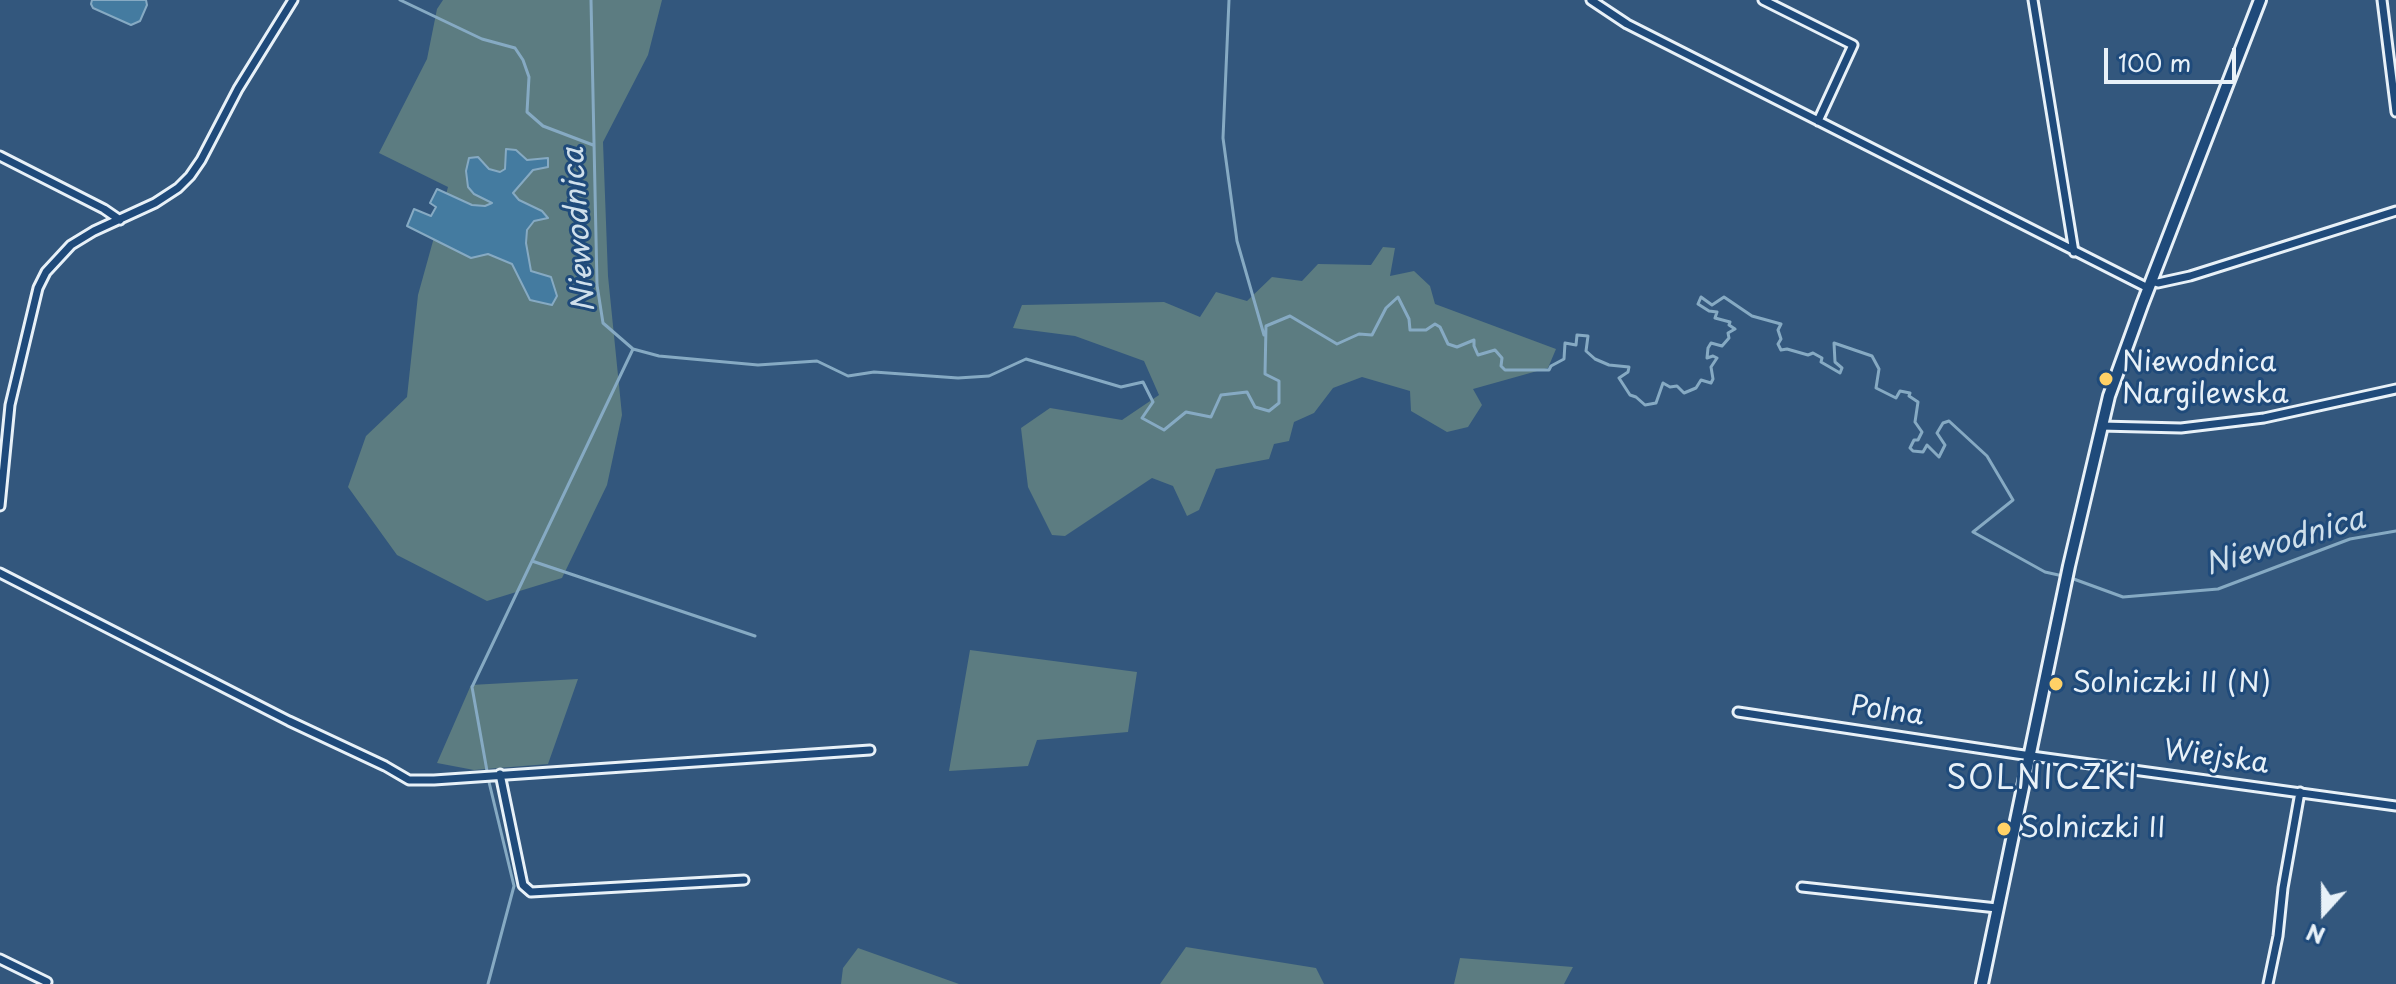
<!DOCTYPE html>
<style>
body{margin:0}
#map{position:relative;width:2396px;height:984px;overflow:hidden;background:#33577d;font-family:"Playpen Sans",sans-serif}
canvas{display:block}
.north{position:absolute;left:2284px;top:872px;width:80px;height:80px;-webkit-text-stroke:6px #1f4a7a;paint-order:stroke;rotate:201deg;font-size:22px;font-weight:700;line-height:32px;text-align:center;color:#e8f1f8}
.north::after{content:'';display:block;margin:auto;width:28px;height:36px;background:#e8f1f8;clip-path:polygon(50% 0,100% 100%,50% 72%,0 100%)}
.scale{position:absolute;left:2104px;top:48px;width:132px;height:36px;box-sizing:border-box;border:4px solid #e8f1f8;border-top:0;padding-left:10px;font-size:24px;line-height:28px;white-space:nowrap;color:#e8f1f8;-webkit-text-stroke:6px #1f4a7a;paint-order:stroke}
</style>
<div id="map">
<canvas width="2396" height="984"></canvas>
<div class="north">N</div>
<div class="scale">100 m</div>
</div>
<script>
const ctx = document.querySelector('canvas').getContext('2d');
ctx.lineJoin = 'round';
function paint(path, color) { ctx.fillStyle = color; ctx.fill(path, 'evenodd'); }
const poly = rows => new Path2D(rows.map(r => 'M' + r).join(''));
function strokePath(path, color, width, dash) { ctx.strokeStyle = color; ctx.lineWidth = width; ctx.lineCap = dash ? 'butt' : 'round'; ctx.setLineDash(dash || []); ctx.stroke(path); }
function label(font, color, halo, rows, align = 'center') {
  ctx.font = font + ' "Playpen Sans",sans-serif'; ctx.lineWidth = 6; ctx.setLineDash([]); ctx.textBaseline = 'middle'; ctx.strokeStyle = halo; ctx.fillStyle = color; for (const [text, x, y, turn = 0] of rows) {
    ctx.save(); ctx.translate(x, y); ctx.rotate((+turn || 0) * Math.PI / 180); ctx.textAlign = isNaN(turn) ? turn : align; if (halo) ctx.strokeText(text, 0, 0); ctx.fillText(text, 0, 0); ctx.restore();
  }
}
paint(poly([
 [443,0,662,0,648,55,603,142,608,276,622,415,607,485,562,578,487,601,397,555,348,487,366,436,407,397,418,295,448,187,379,153,427,59,437,9],
 [1383,247,1395,248,1390,276,1414,271,1430,286,1435,304,1556,349,1548,368,1473,389,1482,405,1468,427,1447,432,1411,411,1410,391,1362,377,1333,388,1314,413,1294,422,1289,441,1274,444,1269,459,1216,469,1199,510,1187,516,1173,486,1152,478,1065,536,1052,535,1028,487,1021,428,1050,408,1122,420,1159,395,1144,361,1075,336,1013,328,1022,305,1164,302,1200,317,1216,292,1247,301,1272,277,1302,281,1318,264,1371,265],
 [970,650,1137,672,1128,732,1037,740,1028,766,949,771],
 [578,679,548,764,474,770,437,763,471,685],
 [1186,947,1316,968,1324,984,1160,984],
 [858,948,959,984,841,984,843,968],
 [1460,958,1573,967,1564,984,1454,984]
]), '#5c7c81');
const water = poly([
 [92,0,146,0,147,5,140,21,131,25,93,8,91,4,92,0],
 [506,149,516,150,527,160,548,158,548,167,533,170,513,193,519,200,542,211,548,218,534,221,527,230,526,243,531,271,551,277,557,296,552,305,530,300,512,264,488,254,471,258,407,226,414,209,431,216,436,207,430,203,437,189,472,205,485,206,492,203,474,194,468,187,466,171,469,158,478,157,489,169,500,172,505,169,506,149]
]);
paint(water, '#447ba0');
strokePath(water, '#86aac3', 2);
strokePath(poly([
 [400,0,482,39,515,48,523,60,529,77,527,112,543,126,593,145],
 [591,0,597,285,603,323,633,349,659,356,758,365,817,361,848,376,874,372,958,378,989,376,1026,359,1121,387,1143,382,1153,402,1142,418,1164,430,1186,412,1211,417,1221,395,1247,392,1255,407,1269,411,1279,403,1279,381,1265,374,1266,326,1290,316,1337,344,1359,334,1372,335,1386,308,1398,297,1409,319,1410,330,1426,330,1435,324,1440,327,1448,344,1457,347,1474,340,1474,346,1478,355,1495,350,1502,358,1501,366,1505,370,1549,370,1551,366,1564,359,1565,343,1576,345,1577,335,1588,336,1586,351,1595,359,1609,365,1629,367,1628,372,1619,378,1630,395,1636,397,1645,405,1656,403,1663,383,1670,387,1677,386,1684,393,1696,388,1701,380,1711,383,1713,379,1711,367,1717,358,1713,356,1707,358,1708,348,1711,343,1722,346,1729,338,1728,333,1735,329,1729,325,1730,322,1715,318,1717,312,1709,311,1698,304,1701,297,1712,305,1724,297,1752,316,1781,324,1778,330,1781,339,1778,344,1781,350,1787,349,1808,355,1813,353,1822,358,1821,362,1840,373,1842,368,1835,362,1834,343,1872,356,1879,369,1876,388,1896,398,1900,391,1910,393,1909,396,1918,402,1915,422,1922,432,1918,440,1914,440,1910,448,1913,451,1923,452,1927,445,1939,457,1945,445,1937,433,1943,423,1949,421,1987,456,2013,500,1973,532,2045,572,2063,576],
 [1229,0,1223,138,1237,241,1264,335],
 [532,561,755,636],
 [2071,578,2123,597,2218,589,2350,539,2396,531],
 [487,771,472,687,633,349],
 [488,984,514,886,489,782]
]), '#86aac3', 3);
const street = poly([
 [1591,0,1627,24,2148,288],
 [1763,0,1853,45,1818,121],
 [2033,0,2074,252],
 [2382,0,2396,112],
 [0,156,104,209,120,220],
 [2151,281,2158,283,2190,276,2396,211],
 [2101,426,2181,428,2264,418,2396,389],
 [0,506,10,405,38,288,46,272,71,245,94,231,155,203,178,188,190,176,201,160,238,89,293,0],
 [0,573,289,721,385,766,409,780,434,780,870,750],
 [1738,712,2017,754,2396,806],
 [500,774,523,885,531,892,744,880],
 [1802,887,1997,908],
 [0,959,47,982],
 [2268,984,2278,936,2283,888,2300,792]
]);
const secondary = poly([
 [1982,984,2069,566,2109,396,2142,305,2260,0]
]);
strokePath(street, '#e8f1f8', 13);
strokePath(secondary, '#e8f1f8', 16);
strokePath(street, '#1f4a7a', 7);
strokePath(secondary, '#1f4a7a', 10);
for (const [x, y, r, color] of [
 [2106,379,8,"#ffd166"],
 [2056,684,8,"#ffd166"],
 [2004,829,8,"#ffd166"]
]) { const dot = new Path2D(); dot.arc(x, y, r, 0, 2 * Math.PI); ctx.fillStyle = color; ctx.fill(dot); strokePath(dot, '#1f4a7a', 3); }
label('28px', '#e8f1f8', '#1f4a7a', [
 ["Niewodnica",2122,363],
 ["Nargilewska",2122,395],
 ["Solniczki II (N)",2072,684],
 ["Solniczki II",2020,829]
], 'left');
label('28px', '#e8f1f8', '#1f4a7a', [
 ["Polna",1887,712,8],
 ["Wiejska",2216,758,8]
]);
label('italic 30px', '#cfdfeb', '#1f4a7a', [
 ["Niewodnica",580,230,-94],
 ["Niewodnica",2285,543,-17]
]);
ctx.letterSpacing = '2px';
label('32px', '#e8f1f8', '#1f4a7a', [
 ["SOLNICZKI",2043,780]
]);
ctx.letterSpacing = '0px';
</script>
